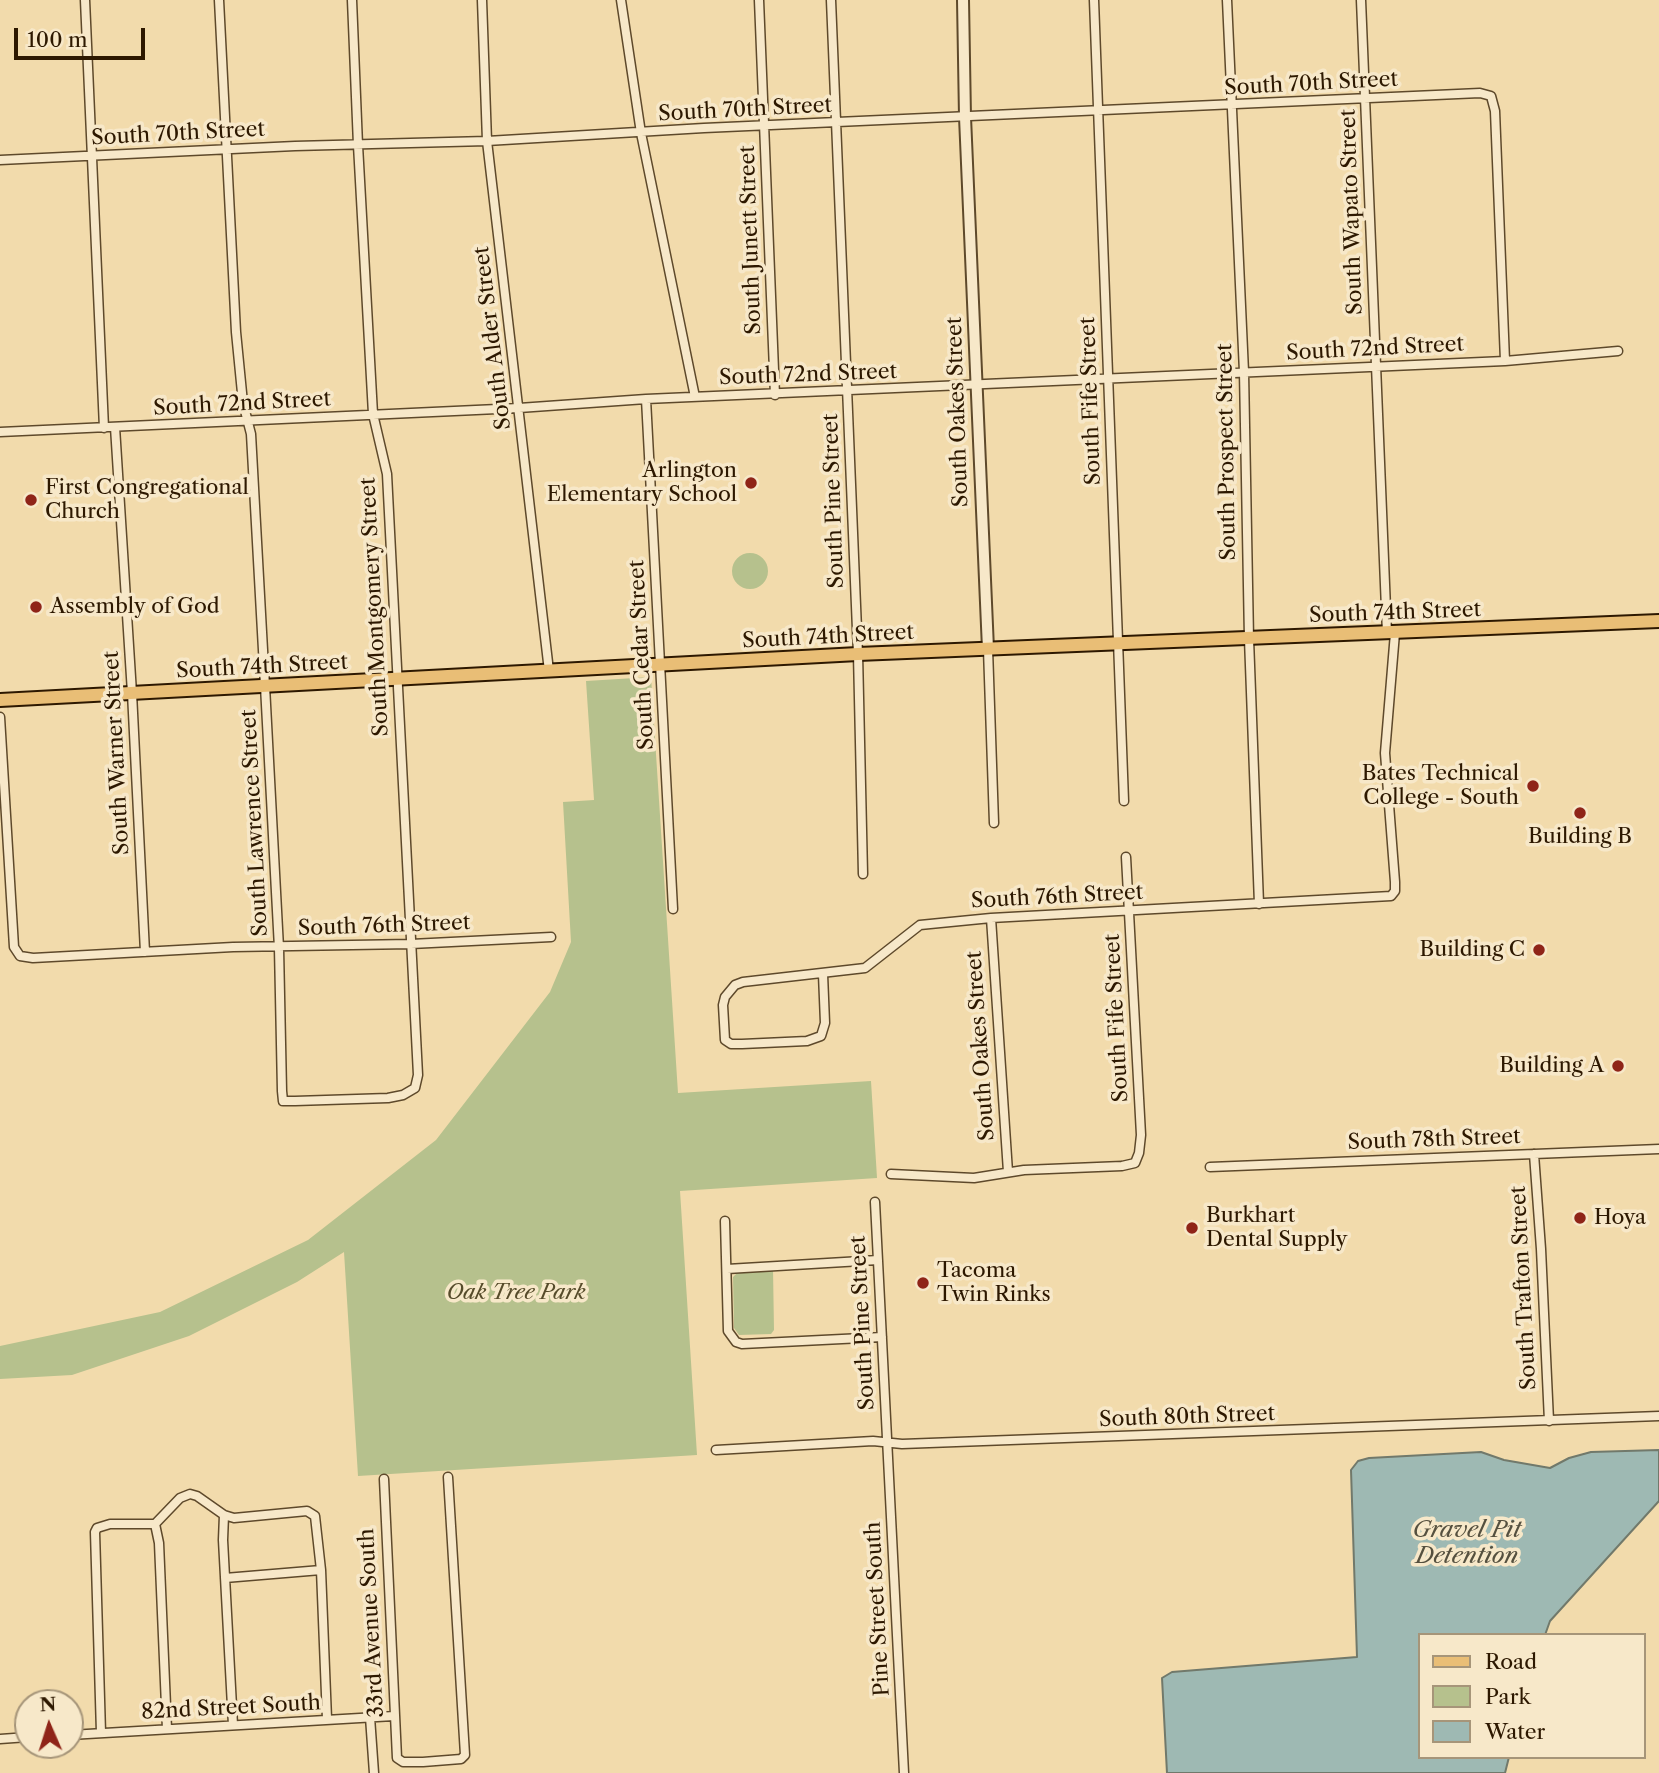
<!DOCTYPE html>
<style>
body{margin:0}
#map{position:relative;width:1659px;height:1773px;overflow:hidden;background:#f2dbac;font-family:"Libre Caslon Text",serif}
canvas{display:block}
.legend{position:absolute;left:1418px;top:1633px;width:228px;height:126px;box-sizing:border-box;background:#f7e8c9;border:2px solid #a69579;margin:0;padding:9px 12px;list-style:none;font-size:21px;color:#2d1800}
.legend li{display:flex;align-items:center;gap:14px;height:35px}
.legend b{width:35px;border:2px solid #a69579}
.north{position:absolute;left:14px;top:1689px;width:70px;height:70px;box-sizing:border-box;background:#f7e8c9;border:2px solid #a69579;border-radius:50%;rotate:357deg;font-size:19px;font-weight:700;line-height:28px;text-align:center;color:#2d1800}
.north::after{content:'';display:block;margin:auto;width:24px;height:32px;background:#8f2418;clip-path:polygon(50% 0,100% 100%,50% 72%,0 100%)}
.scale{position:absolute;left:14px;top:28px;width:131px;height:32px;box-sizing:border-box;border:4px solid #2d1800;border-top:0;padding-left:9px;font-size:21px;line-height:24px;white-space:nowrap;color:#2d1800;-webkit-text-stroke:5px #f7e8c9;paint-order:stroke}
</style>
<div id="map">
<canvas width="1659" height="1773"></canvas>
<ul class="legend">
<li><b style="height:9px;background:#e9be76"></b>Road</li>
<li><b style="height:19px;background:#b6c18d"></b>Park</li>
<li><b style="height:19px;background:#9eb9b3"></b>Water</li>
</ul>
<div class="north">N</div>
<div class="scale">100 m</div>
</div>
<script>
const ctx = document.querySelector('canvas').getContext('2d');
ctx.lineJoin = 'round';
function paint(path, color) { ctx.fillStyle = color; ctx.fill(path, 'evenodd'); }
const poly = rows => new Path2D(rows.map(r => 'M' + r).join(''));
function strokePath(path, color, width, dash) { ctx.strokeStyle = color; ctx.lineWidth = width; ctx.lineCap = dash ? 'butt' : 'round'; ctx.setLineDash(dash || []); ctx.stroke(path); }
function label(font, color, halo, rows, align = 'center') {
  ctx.font = font + ' "Libre Caslon Text",serif'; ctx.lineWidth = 7; ctx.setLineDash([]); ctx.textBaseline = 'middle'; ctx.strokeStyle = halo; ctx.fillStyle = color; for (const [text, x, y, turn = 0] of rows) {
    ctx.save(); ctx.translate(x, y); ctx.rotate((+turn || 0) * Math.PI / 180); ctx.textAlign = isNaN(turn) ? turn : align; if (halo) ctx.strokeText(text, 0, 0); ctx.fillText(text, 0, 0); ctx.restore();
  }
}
paint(poly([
 '732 571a18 18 0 1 1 36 0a18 18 0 1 1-36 0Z',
 [651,677,678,1093,871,1081,877,1178,680,1191,697,1455,358,1476,344,1252,297,1282,189,1336,72,1375,0,1379,0,1346,160,1312,308,1240,436,1140,550,992,571,942,563,802,594,800,586,681],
 [773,1269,774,1330,771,1334,739,1335,734,1328,733,1277,739,1271]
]), '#b6c18d');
const water = poly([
 [1659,1450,1659,1501,1550,1621,1545,1635,1419,1635,1419,1757,1509,1757,1505,1773,1167,1773,1162,1678,1172,1672,1357,1657,1351,1470,1358,1461,1369,1458,1481,1452,1504,1460,1550,1468,1569,1458,1591,1452,1659,1450]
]);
paint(water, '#9eb9b3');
strokePath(water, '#71796b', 2);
const minor = poly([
 [85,0,104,428],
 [219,0,236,332,243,403,251,434,265,686,279,948,282,1091,283,1101,295,1101,388,1098,403,1095,415,1088,418,1075,387,474,373,414,358,145,352,0],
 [482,0,487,141,549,671],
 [621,0,641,133,695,397],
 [759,0,775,395],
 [831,0,858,654,863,874],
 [1094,0,1124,801],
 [1227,0,1244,372,1249,639,1259,904],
 [1361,0,1387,633],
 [0,160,295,146,487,141,704,128,1480,93,1491,96,1495,111,1505,361],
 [646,399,673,909],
 [115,427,132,693,145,952],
 [0,432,519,408,646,399,1505,361,1618,351],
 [988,649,994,823],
 [0,717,14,947,20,956,33,958,233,947,411,944,551,937],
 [991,918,1008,1172],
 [823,974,825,1023,821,1036,807,1041,742,1044,731,1044,725,1040,723,1005,725,997,735,985,743,982,865,968,920,925,991,918,1391,896,1395,891,1395,882,1385,753,1395,633],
 [1534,1154,1541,1249,1549,1421],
 [1210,1167,1659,1149],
 [891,1174,974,1178,1024,1170,1122,1166,1135,1163,1139,1153,1141,1135,1126,857],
 [875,1202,904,1773],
 [725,1221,728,1331,736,1342,742,1344,882,1337],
 [727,1269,878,1260],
 [716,1450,873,1441,902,1444,1659,1416],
 [384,1479,397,1758,403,1762,423,1762,461,1759,465,1755,448,1477],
 [224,1515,223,1540,233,1725],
 [155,1524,159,1543,167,1729],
 [225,1578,321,1570],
 [370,1717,374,1773],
 [101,1733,95,1532,97,1528,110,1524,155,1524,180,1498,190,1494,197,1496,224,1515,234,1518,307,1511,315,1516,321,1570,327,1719],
 [70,1735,394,1716],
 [0,1739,28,1737]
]);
const tertiary = poly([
 [963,0,965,117,988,649]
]);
const primary = poly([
 [0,700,858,654,1659,621]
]);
strokePath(minor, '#5e492b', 11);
strokePath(tertiary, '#5e492b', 14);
strokePath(primary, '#2d1800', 16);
strokePath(minor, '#f7e8c9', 8);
strokePath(tertiary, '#f7e8c9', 10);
strokePath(primary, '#e9be76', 12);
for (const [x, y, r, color] of [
 [751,483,7,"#8f2418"],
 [31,500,7,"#8f2418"],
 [36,607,7,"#8f2418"],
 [1533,786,7,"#8f2418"],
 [1580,813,7,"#8f2418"],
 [1539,950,7,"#8f2418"],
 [1618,1066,7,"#8f2418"],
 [1580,1218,7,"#8f2418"],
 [1192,1228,7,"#8f2418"],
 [923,1283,7,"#8f2418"]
]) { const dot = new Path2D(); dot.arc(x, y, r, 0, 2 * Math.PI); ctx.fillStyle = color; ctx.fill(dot); strokePath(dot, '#f7e8c9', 2.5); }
label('21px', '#2d1800', '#f7e8c9', [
 ["South 70th Street",1311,84,-3],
 ["South 70th Street",745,110,-3],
 ["South 70th Street",178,134,-3],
 ["South Wapato Street",1352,212,-92],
 ["South Junett Street",751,240,-92],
 ["South Alder Street",493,338,-97],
 ["South 72nd Street",1375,349,-3],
 ["South 72nd Street",808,375,-2],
 ["South Fife Street",1091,401,-92],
 ["South 72nd Street",242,404,-3],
 ["South Oakes Street",958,412,-92],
 ["South Prospect Street",1227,452,-91],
 ["South Pine Street",834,501,-92],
 ["South Montgomery Street",375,607,-93],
 ["South 74th Street",1395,613,-2],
 ["South 74th Street",828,637,-3],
 ["South Cedar Street",642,655,-93],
 ["South 74th Street",262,667,-3],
 ["South Warner Street",117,753,-93],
 ["South Lawrence Street",255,823,-93],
 ["South 76th Street",1057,897,-3],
 ["South 76th Street",384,926,-2],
 ["South Fife Street",1117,1018,-93],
 ["South Oakes Street",981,1046,-94],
 ["South 78th Street",1434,1140,-2],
 ["South Trafton Street",1524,1288,-93],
 ["South Pine Street",863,1323,-93],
 ["South 80th Street",1187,1417,-2],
 ["Pine Street South",878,1609,-93],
 ["33rd Avenue South",372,1623,-93],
 ["82nd Street South",231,1708,-3]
]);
label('21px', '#2d1800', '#f7e8c9', [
 ["Arlington",737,471,"right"],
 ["Elementary School",737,495,"right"],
 ["First Congregational",45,488],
 ["Church",45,512],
 ["Assembly of God",50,607],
 ["Bates Technical",1519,774,"right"],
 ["College - South",1519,798,"right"],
 ["Building B",1580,837,"center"],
 ["Building C",1525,950,"right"],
 ["Building A",1604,1066,"right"],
 ["Burkhart",1206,1216],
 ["Dental Supply",1206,1240],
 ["Hoya",1594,1218],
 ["Tacoma",937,1271],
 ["Twin Rinks",937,1295]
], 'left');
label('italic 21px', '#564b2a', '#f7e8c9', [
 ["Oak Tree Park",516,1293]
]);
label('italic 23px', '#55503f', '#f7e8c9', [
 ["Gravel Pit",1467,1530],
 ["Detention",1467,1556]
]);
</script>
